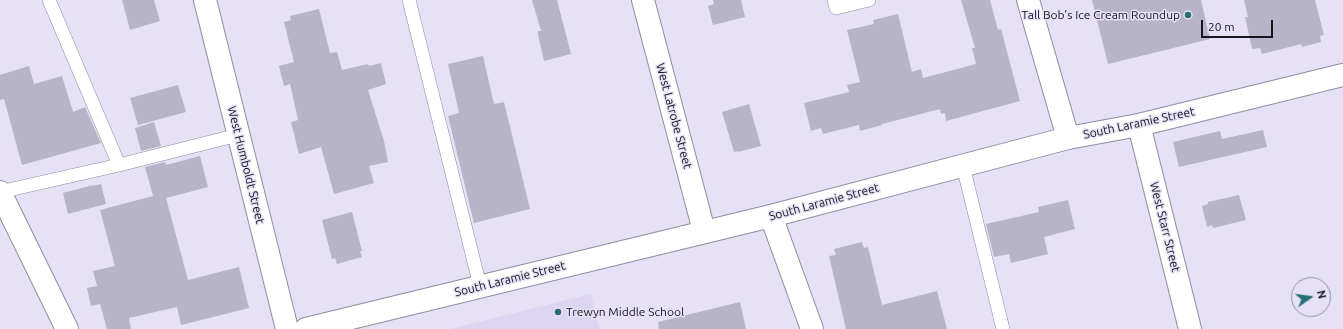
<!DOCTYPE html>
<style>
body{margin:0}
#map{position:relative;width:1343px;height:329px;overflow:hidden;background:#e6e1f7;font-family:Ubuntu,sans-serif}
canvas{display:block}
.north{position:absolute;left:1291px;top:277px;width:40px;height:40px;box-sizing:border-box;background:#e6e1f7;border:1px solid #938f9f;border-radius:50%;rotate:76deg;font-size:11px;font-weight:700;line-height:16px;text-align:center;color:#17151c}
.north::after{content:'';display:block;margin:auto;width:14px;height:18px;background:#257075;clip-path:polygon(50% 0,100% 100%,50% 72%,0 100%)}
.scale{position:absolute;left:1201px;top:20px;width:72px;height:18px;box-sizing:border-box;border:2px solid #17151c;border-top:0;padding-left:5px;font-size:12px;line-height:14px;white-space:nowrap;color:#17151c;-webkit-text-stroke:3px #e6e1f7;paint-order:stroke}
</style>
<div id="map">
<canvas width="1343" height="329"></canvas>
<div class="north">N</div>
<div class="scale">20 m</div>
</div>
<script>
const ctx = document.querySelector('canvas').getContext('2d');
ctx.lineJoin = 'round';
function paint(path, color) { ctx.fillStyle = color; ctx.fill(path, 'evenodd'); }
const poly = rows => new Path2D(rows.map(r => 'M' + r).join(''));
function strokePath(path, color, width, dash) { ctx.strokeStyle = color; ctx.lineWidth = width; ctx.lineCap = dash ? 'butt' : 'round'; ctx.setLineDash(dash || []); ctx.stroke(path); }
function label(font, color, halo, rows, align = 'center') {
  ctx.font = font + ' Ubuntu,sans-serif'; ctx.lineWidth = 3; ctx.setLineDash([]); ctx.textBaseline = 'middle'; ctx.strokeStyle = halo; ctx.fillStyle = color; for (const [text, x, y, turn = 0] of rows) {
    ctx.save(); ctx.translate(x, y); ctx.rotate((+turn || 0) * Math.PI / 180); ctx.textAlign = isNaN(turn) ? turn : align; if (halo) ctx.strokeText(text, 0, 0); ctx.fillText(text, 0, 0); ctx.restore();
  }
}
paint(poly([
 [591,294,599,329,451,329]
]), '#dbd5f2');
paint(poly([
 [122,0,154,0,160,21,130,30],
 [532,0,557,0,571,54,544,61,538,35,538,31,541,31],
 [713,0,741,0,745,17,713,25,708,6,714,4],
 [961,0,990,0,998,30,1001,29,1020,101,946,121,945,113,941,114,940,109,882,124,882,125,860,131,859,125,823,134,821,128,811,131,804,103,849,92,847,85,860,82,847,30,874,24,873,20,898,14,912,72,921,69,923,78,976,64,972,48,975,48],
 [1092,0,1201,0,1210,39,1108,64],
 [1244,0,1315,0,1324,35,1320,36,1321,42,1302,47,1301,44,1262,54,1260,48,1252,49,1245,17,1248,17],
 [319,9,330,53,337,52,342,70,368,64,369,66,381,63,386,84,368,90,384,141,388,162,369,166,374,183,334,194,321,147,299,154,291,122,298,120,290,84,284,86,279,66,294,62,284,22,291,20,290,16],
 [483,56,494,104,504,102,530,209,474,223,448,116,459,113,448,64],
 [29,66,34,84,62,76,73,112,85,107,101,143,22,165,4,99,0,100,0,75],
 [178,85,186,112,138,125,130,98],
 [749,104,761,146,738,152,738,151,734,152,722,112],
 [154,122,161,146,141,151,135,128],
 [1263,130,1267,147,1179,167,1173,142,1220,131,1222,139],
 [200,156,208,187,166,198,188,280,239,267,249,308,181,325,177,307,129,318,131,329,107,329,100,304,91,306,87,288,97,286,93,271,115,266,100,210,153,196,145,167,165,162,166,165],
 [101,184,106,204,68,214,63,193,93,185,92,186],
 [1239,195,1246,220,1213,228,1212,225,1207,227,1202,206,1208,204,1208,202],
 [1068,200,1075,229,1044,237,1048,254,1011,263,1009,254,994,257,986,224,1039,212,1038,207],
 [352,212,362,251,360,251,362,257,337,264,335,258,332,259,322,220],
 [862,242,864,248,868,247,882,305,937,291,947,329,846,329,829,256,836,255,834,249],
 [740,302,746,329,659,329,658,322]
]), '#b8b4c8');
const lane = poly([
 [49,0,119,165],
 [409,0,480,286],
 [834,0,836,8,869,0],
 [963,166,1003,329],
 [0,192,119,165,238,135]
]);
const street = poly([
 [205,0,287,329],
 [643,0,704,231],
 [1028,0,1068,138],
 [1139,125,1190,329],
 [0,192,67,329],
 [771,216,812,329]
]);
const secondary = poly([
 [306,329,771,216,1068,138,1139,125,1343,75]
]);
strokePath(lane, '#908ca0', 14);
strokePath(street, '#908ca0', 24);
strokePath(secondary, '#908ca0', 24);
strokePath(lane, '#fff', 13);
strokePath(street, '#fff', 22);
strokePath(secondary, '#fff', 22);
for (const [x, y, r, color] of [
 [1188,15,4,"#257075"],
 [558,312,4,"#257075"]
]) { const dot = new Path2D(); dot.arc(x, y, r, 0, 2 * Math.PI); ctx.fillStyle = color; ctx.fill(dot); strokePath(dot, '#e6e1f7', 1.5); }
label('12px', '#17151c', '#e6e1f7', [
 ["Tall Bob's Ice Cream Roundup",1180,15],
 ["Trewyn Middle School",566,312,"left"]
], 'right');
label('12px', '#17151c', '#e6e1f7', [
 ["West Latrobe Street",674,116,75],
 ["South Laramie Street",1139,123,-12],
 ["West Humboldt Street",246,165,76],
 ["South Laramie Street",824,202,-15],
 ["West Starr Street",1165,227,76],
 ["South Laramie Street",510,279,-14]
]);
</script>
